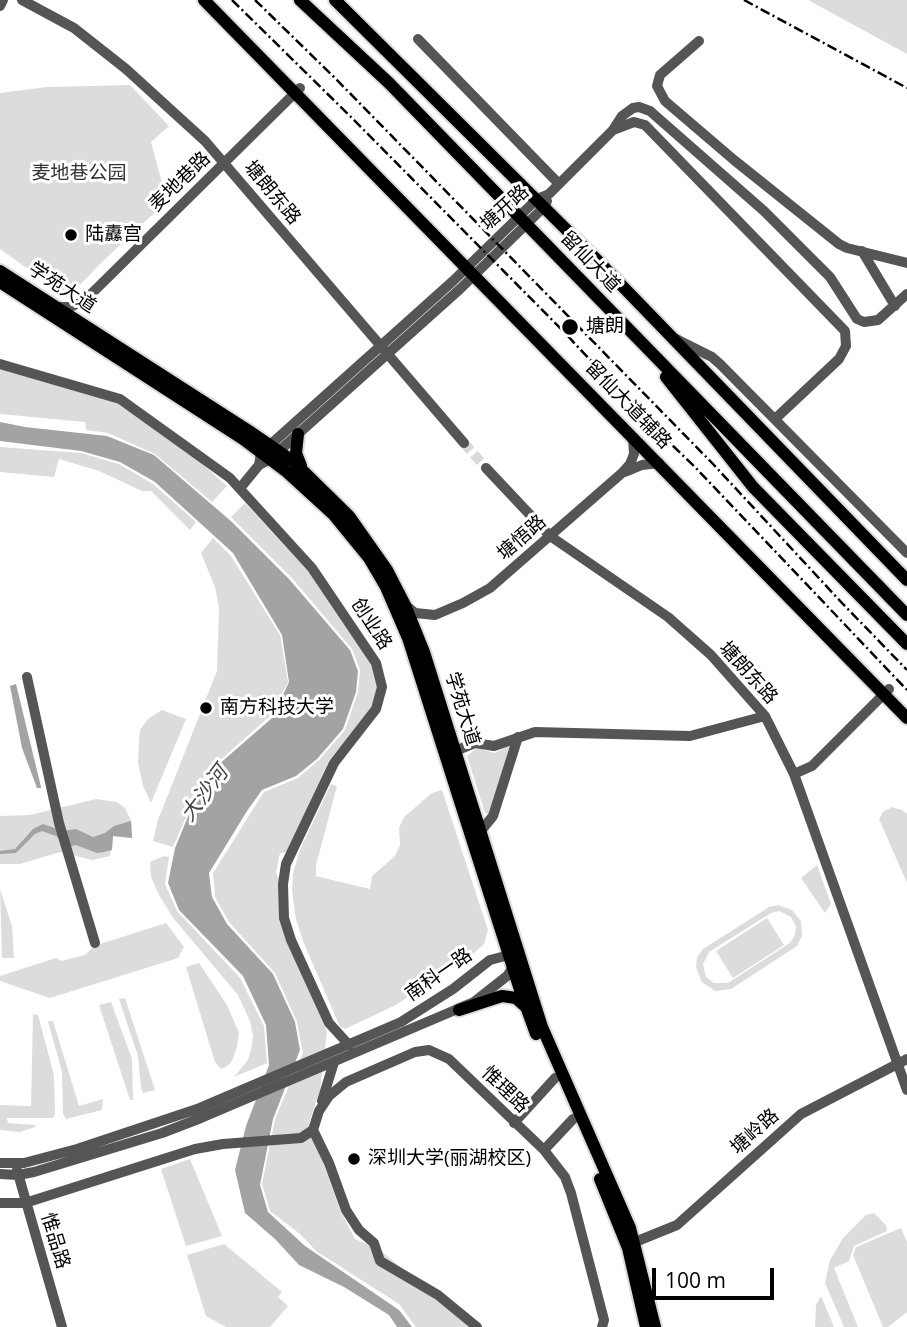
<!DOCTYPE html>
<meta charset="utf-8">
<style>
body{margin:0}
#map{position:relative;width:907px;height:1327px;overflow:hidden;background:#fff;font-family:"Open Sans",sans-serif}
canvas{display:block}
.scale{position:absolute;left:652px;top:1268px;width:122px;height:32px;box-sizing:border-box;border:4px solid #000;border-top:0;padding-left:9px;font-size:21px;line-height:24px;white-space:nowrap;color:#000;-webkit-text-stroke:5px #fff;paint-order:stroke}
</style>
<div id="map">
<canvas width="907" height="1327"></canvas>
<div class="scale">100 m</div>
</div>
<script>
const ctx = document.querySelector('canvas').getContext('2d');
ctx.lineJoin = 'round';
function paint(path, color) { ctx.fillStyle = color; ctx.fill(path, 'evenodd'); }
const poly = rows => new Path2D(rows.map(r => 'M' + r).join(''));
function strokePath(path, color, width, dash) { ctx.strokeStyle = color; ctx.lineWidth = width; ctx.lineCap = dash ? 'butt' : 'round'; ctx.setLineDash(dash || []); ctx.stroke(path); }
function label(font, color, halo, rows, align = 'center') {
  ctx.font = font + ' "Open Sans","Noto Sans SC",sans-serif'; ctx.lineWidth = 6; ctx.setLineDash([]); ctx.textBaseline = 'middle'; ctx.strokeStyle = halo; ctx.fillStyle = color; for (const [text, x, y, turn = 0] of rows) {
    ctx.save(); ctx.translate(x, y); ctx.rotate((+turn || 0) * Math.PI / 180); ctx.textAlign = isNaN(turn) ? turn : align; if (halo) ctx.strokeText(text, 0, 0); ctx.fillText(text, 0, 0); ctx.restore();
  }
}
paint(poly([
 [808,0,907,0,907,54],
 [130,85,169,126,151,142,167,201,102,262,74,291,63,294,0,249,0,93,47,87],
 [0,368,118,401,172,437,227,486,212,502,155,454,108,433,86,430,85,422,0,414],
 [0,447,81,453,119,464,153,484,196,522,190,530,151,491,142,491,99,471,59,459,54,477,0,472],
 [245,503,309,572,374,665,378,678,374,707,329,760,287,852,280,853,276,872,281,884,279,898,327,1032,320,1090,309,1123,340,1210,355,1239,380,1250,472,1327,416,1327,399,1304,316,1251,300,1234,270,1211,262,1184,275,1119,303,1052,301,1044,297,1022,275,973,229,922,215,897,213,873,264,792,298,778,320,759,345,730,358,692,360,670,352,649,291,577,231,517],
 [213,538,231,556,280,635,288,682,270,716,216,764,193,801,173,847,153,841,158,820,217,671,219,608,215,587,201,553],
 [162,710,186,719,151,803,143,786,138,763,139,740,140,730,148,719],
 [511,744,490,815,485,813,467,756,477,748,495,753],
 [331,784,337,786,316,865,316,876,370,889,372,876,395,856,400,845,399,828,404,817,432,793,442,790,488,930,484,944,473,954,396,1005,345,1029,340,1027,303,941,296,919,292,891,293,873,300,850],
 [96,799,117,802,125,808,131,821,132,838,113,836,110,856,93,860,60,852,20,864,0,864,0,816,30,815],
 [892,807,902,810,907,814,907,883,879,819,883,812],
 [164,856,169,857,165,884,177,911,240,978,264,1026,267,1063,234,1077,248,1060,251,1050,253,1036,250,1021,238,995,174,919,159,895,151,877,150,862],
 [817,865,831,904,825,913,801,878],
 [0,889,12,926,14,958,2,958],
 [778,905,792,910,801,921,802,936,797,946,731,989,715,991,702,982,696,968,697,957,703,949,769,907],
 [779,911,791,917,796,926,795,935,790,943,728,983,714,983,706,977,703,964,709,952,771,913],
 [767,918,784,945,733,978,716,951],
 [166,923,184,947,178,958,50,998,0,981,0,976,56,958,61,961,85,955,94,946],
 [199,963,227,1005,239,1033,237,1047,232,1061,226,1067,221,1069,215,1062,186,967],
 [125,998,155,1090,143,1093,141,1088,138,1056,119,999],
 [111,1002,132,1059,133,1100,130,1100,99,1005],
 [33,1014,38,1015,54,1075,55,1114,53,1118,7,1118,8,1123,35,1125,35,1127,20,1132,0,1130,0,1105,31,1106],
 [48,1021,53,1021,79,1106,103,1099,102,1110,66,1119,63,1114,62,1072],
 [190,1159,222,1236,186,1246,161,1169],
 [874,1213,886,1225,887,1231,854,1246,849,1261,834,1268,858,1327,844,1327,825,1283,830,1260,843,1238,866,1215],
 [901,1228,907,1242,907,1312,888,1327,883,1327,853,1255,856,1247],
 [224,1244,282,1292,278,1297,288,1306,270,1327,226,1327,206,1316,187,1255],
 [821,1296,834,1327,815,1327,816,1305]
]), '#dcdcdc');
paint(poly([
 [0,422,25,427,107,436,154,455,232,522,289,579,350,650,358,671,356,692,343,729,317,759,296,776,262,790,247,811,209,873,212,897,227,924,273,974,295,1022,300,1050,273,1119,260,1185,268,1212,305,1246,399,1310,412,1327,397,1327,389,1315,344,1287,299,1265,275,1239,245,1213,235,1170,246,1126,269,1065,266,1025,243,976,179,910,168,883,175,848,194,802,218,765,272,718,289,682,282,635,233,553,155,482,120,462,81,451,0,441],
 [16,684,41,787,41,788,37,788,22,748,10,686],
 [131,821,132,838,113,836,112,850,104,852,97,853,76,845,68,847,56,836,42,831,35,834,16,853,0,854,0,851,15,849,33,829,43,824,63,831,76,829,93,837,105,833,114,826]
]), '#a3a3a3');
strokePath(poly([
 [464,443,486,468]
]), '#d9d9d9', 10, [10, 5]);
const major = poly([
 [204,0,907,718],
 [300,0,389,83,907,615],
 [335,0,599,262,907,580],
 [0,271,249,431,294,462,349,516,387,570,405,605,424,652,542,1027,630,1228,655,1327],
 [0,282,243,439,287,472,333,514,369,558,386,587,408,638,520,990,536,1034],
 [666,377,753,487,907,644],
 [298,434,296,453,301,466],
 [459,1010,502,996,516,998,526,1007],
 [600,1179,628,1248,646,1327]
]);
strokePath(major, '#dbdbdb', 16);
strokePath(poly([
 [22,0,74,28,126,69,205,141,464,443],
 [0,6,3,0],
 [418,39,559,184],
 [699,41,660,75,657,86,665,101,734,160,839,244,847,248,907,263],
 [613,130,634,122,645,125,845,331,846,346,839,359,775,419],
 [862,251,895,306],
 [56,307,70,307,84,301,300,88],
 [674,338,712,357,720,364,907,553],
 [0,364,120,399,230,478,312,568,376,663,382,687,376,709,334,763,286,864,283,884,284,918,291,940,329,1023,349,1045],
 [259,465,261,453,453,281,537,199,549,194,613,130,622,116,633,108,639,107,650,111,764,211,830,277,857,319,864,322,878,320,907,294],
 [486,468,550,536,668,617,711,655,765,716,794,774,907,1090],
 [625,472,642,465,659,463],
 [241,487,259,465,270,459,460,289,544,207,547,201],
 [405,605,415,613,435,615,463,603,490,588,622,473,630,464,634,454,633,438],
 [27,677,59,823,95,943],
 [455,751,475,743,494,746,535,732,690,736,765,716],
 [794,774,812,766,889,689],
 [480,832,493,816,518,737],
 [322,1101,334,1062],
 [514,1123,555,1078],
 [313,1130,329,1163,346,1210,359,1230,374,1243,380,1261,438,1295,477,1327],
 [544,1150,573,1119],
 [0,1163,24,1163,77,1149,197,1109,401,1022,453,989,490,960,509,955,520,957,507,976,474,1002,201,1118,162,1133,34,1172,18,1175,0,1174],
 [17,1170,62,1327],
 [0,1203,25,1203,195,1149,223,1144,301,1138,313,1130,319,1111,329,1096,346,1082,415,1052,429,1050,449,1059,544,1150,565,1177,571,1193,604,1320,602,1327],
 [635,1242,677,1225,801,1114,907,1059]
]), '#555', 10);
strokePath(major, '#000', 12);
strokePath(poly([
 [232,0,350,116,565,333,649,423,695,467,907,690],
 [255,0,334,77,713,464,842,603,907,670],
 [744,0,907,88]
]), '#000', 2.5, [10, 3.5, 2, 3.5]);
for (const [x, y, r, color] of [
 [71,235,7,"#000"],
 [570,327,9,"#000"],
 [206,708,7,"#000"],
 [354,1159,7,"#000"]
]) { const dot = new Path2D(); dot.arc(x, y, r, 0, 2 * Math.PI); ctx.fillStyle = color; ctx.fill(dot); strokePath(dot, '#fff', 2.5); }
label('19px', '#333', '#fff', [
 ["麦地巷公园",79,174]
]);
label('19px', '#000', '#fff', [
 ["麦地巷路",180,182,-44],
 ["塘朗东路",272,193,50],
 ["塘开路",505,208,-42],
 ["留仙大道",590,262,46],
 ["学苑大道",62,288,33],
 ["留仙大道辅路",628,405,46],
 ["塘悟路",522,538,-41],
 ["创业路",371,624,57],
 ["塘朗东路",748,673,48],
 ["学苑大道",462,709,73],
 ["南科一路",439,975,-35],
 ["惟理路",505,1090,44],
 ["塘岭路",755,1132,-42],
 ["惟品路",55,1241,73]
]);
label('19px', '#000', '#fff', [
 ["陆纛宫",85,235],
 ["塘朗",586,327],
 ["南方科技大学",220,708],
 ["深圳大学(丽湖校区)",368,1159]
], 'left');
label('italic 21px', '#444', '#fff', [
 ["大沙河",205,794,-53]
]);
</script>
